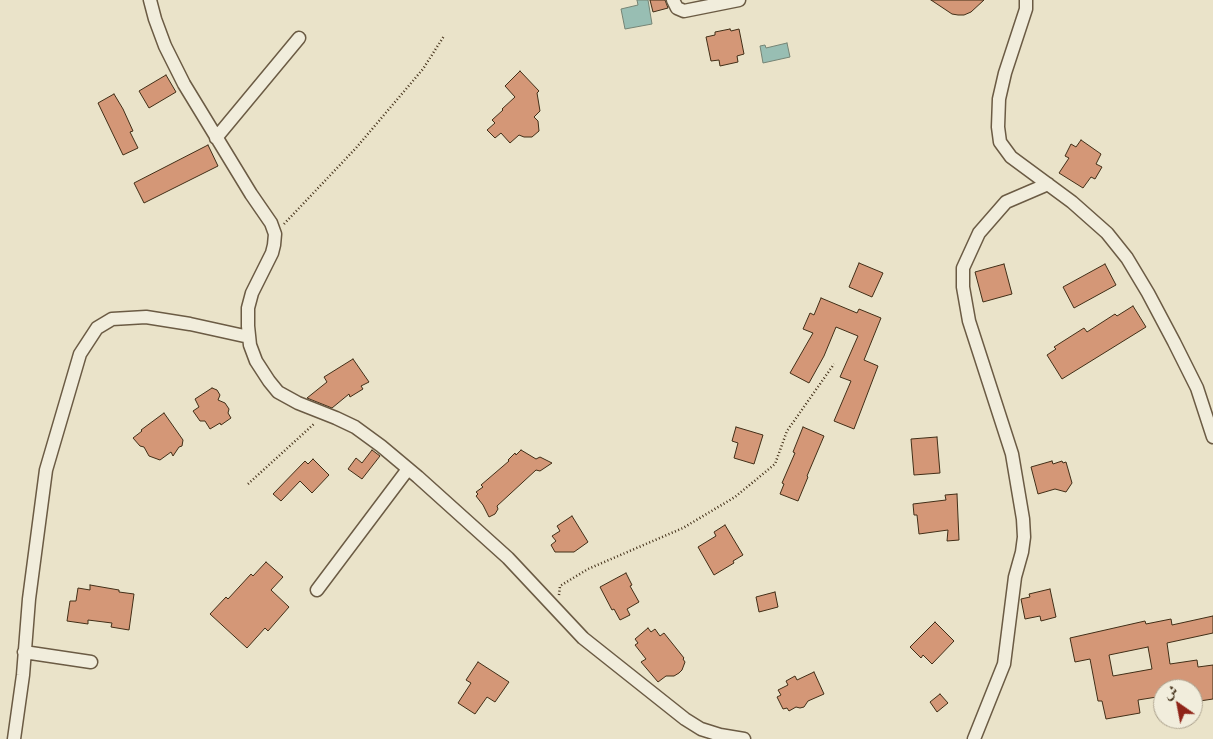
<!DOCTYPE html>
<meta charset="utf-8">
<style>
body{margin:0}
#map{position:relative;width:1213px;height:739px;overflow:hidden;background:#eae3c9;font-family:"Gentium Book Plus",Amiri,serif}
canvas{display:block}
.north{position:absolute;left:1153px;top:679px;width:50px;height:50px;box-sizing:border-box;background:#f1eddc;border:1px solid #aba18d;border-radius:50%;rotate:327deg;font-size:14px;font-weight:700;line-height:20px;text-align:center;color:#412e17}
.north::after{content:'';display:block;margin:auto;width:18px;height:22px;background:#8f2418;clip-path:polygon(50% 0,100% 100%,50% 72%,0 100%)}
</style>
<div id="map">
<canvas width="1213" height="739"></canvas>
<div class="north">ش</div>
</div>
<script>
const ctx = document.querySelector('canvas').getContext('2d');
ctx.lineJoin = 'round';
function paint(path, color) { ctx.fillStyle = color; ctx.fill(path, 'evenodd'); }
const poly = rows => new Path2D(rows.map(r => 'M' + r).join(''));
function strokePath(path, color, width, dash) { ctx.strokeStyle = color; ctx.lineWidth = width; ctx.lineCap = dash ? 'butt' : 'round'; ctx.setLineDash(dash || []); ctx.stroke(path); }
const water = poly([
 [637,0,648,0,652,24,625,29,621,9,638,5,637,0],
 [787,43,790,57,763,63,760,46,765,45,766,48,787,43]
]);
paint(water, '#98beb3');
strokePath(water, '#758475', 1);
const building = poly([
 [650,0,665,0,668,8,653,12,650,0],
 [931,0,984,0,971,12,964,15,958,15,952,14,931,0],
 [730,29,731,31,739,29,744,54,737,56,738,62,720,66,719,60,711,61,706,37,715,35,715,32,730,29],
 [520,71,539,91,537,93,540,111,534,117,538,121,539,131,532,137,524,137,519,135,510,143,501,133,495,138,487,130,495,123,492,120,503,110,502,109,515,97,505,86,520,71],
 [166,75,176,92,149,108,139,91,166,75],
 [114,94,123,109,133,131,130,132,138,148,123,155,98,103,114,94],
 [1081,140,1101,154,1096,164,1102,167,1095,179,1091,177,1083,188,1059,173,1069,158,1065,156,1071,144,1076,147,1081,140],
 [208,145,218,166,144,203,134,183,208,145],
 [859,263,883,273,872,297,849,287,859,263],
 [1004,264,1012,294,983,302,975,272,1004,264],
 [1105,264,1116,285,1074,308,1063,287,1105,264],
 [821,298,857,313,859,309,881,318,864,360,878,366,854,429,834,421,851,381,840,377,858,336,836,327,824,356,809,383,790,373,813,333,803,329,810,313,814,315,821,298],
 [1133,306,1146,327,1062,379,1047,355,1056,349,1054,347,1084,328,1087,332,1115,314,1117,316,1133,306],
 [353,359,369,382,361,386,363,389,350,397,349,394,332,408,307,398,327,382,324,377,353,359],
 [212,388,217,390,220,395,218,400,225,403,229,409,228,413,231,418,221,425,220,423,210,429,205,421,200,421,193,411,199,407,195,399,212,388],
 [164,413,183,440,182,446,179,447,173,456,171,452,160,460,149,456,144,447,140,446,133,438,142,431,141,430,164,413],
 [736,427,763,435,754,464,734,458,738,443,732,441,736,427],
 [803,427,824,436,807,476,808,477,798,501,780,494,784,484,782,483,795,453,793,452,803,427],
 [937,437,940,473,914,475,911,439,937,437],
 [372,450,380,456,362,479,348,469,356,458,362,463,372,450],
 [521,450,536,459,540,457,552,463,540,471,536,470,497,506,498,509,495,514,489,517,483,505,476,496,478,494,476,492,483,487,481,485,509,461,508,460,515,453,516,455,521,450],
 [313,459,329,475,312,493,300,481,281,501,273,494,305,461,308,464,313,459],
 [1052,461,1053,464,1062,461,1063,463,1066,462,1072,483,1066,492,1055,489,1038,494,1031,467,1052,461],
 [957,494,959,540,947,541,948,530,919,534,917,515,914,515,913,504,946,500,945,495,957,494],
 [572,516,588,542,574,552,555,552,551,545,556,541,552,536,560,531,557,526,572,516],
 [725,525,743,555,733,561,734,563,714,575,698,547,716,536,714,532,725,525],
 [266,562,283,577,271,590,289,607,268,631,265,628,247,648,210,614,226,597,228,599,251,574,253,576,266,562],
 [626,573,632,585,630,586,639,602,627,609,630,615,620,620,614,609,612,610,600,587,626,573],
 [90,585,119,590,119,592,134,594,129,630,111,627,112,623,88,620,88,624,67,621,70,601,76,601,78,588,90,590,90,585],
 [1050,589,1056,617,1041,621,1040,616,1025,619,1021,599,1030,597,1029,594,1050,589],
 [775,592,778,607,759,612,756,597,775,592],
 [1213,616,1213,633,1167,643,1170,664,1197,660,1198,667,1213,665,1213,699,1193,702,1193,689,1163,689,1163,696,1138,700,1140,713,1106,719,1102,701,1098,701,1090,659,1075,662,1070,638,1145,621,1146,624,1171,619,1172,625,1213,616],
 [1148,647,1152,669,1113,676,1109,655,1148,647],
 [935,622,954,641,932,664,923,655,921,658,910,647,935,622],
 [648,628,651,632,655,629,660,636,664,633,684,658,683,659,685,662,682,670,679,673,674,676,666,676,658,682,641,662,646,659,635,645,638,643,635,639,648,628],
 [478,662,509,682,495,702,487,697,475,714,458,703,471,683,466,680,478,662],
 [814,672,824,694,808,701,804,707,800,708,796,707,789,711,787,708,783,709,777,697,781,695,778,690,788,685,786,681,795,676,797,680,814,672],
 [940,694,948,703,937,712,930,702,940,694]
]);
paint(building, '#d49777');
strokePath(building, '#412e17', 1);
const minor = poly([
 [150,0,155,19,165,46,184,84,251,194,271,223,275,234,274,245,272,253,252,293,248,308,248,326,250,345,256,361,269,381,278,392,298,403,336,418,355,427,381,446,418,477,508,558,583,638,685,719,701,729,720,735,744,739],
 [673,0,677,8,684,11,739,0],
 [1026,0,1026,9,1005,73,999,99,998,127,1000,142,1011,157,1072,202,1107,233,1127,258,1148,293,1174,342,1197,388,1213,437],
 [216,138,299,38],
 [317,590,408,469],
 [24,652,91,662],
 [14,739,23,675,29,599,46,470,80,354,97,328,112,319,146,317,190,324,249,337],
 [974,739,1004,664,1015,577,1022,552,1024,537,1023,519,1012,454,969,321,963,287,963,268,979,233,1006,202,1048,184]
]);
strokePath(minor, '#6b5b44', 15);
strokePath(poly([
 [284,224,356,148,423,69,444,36],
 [248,484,315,423],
 [559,595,560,586,588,569,683,528,735,497,775,464,787,431,834,364]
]), '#412e17', 2.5, [1, 2.5]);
strokePath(minor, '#f1eddc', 12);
</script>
